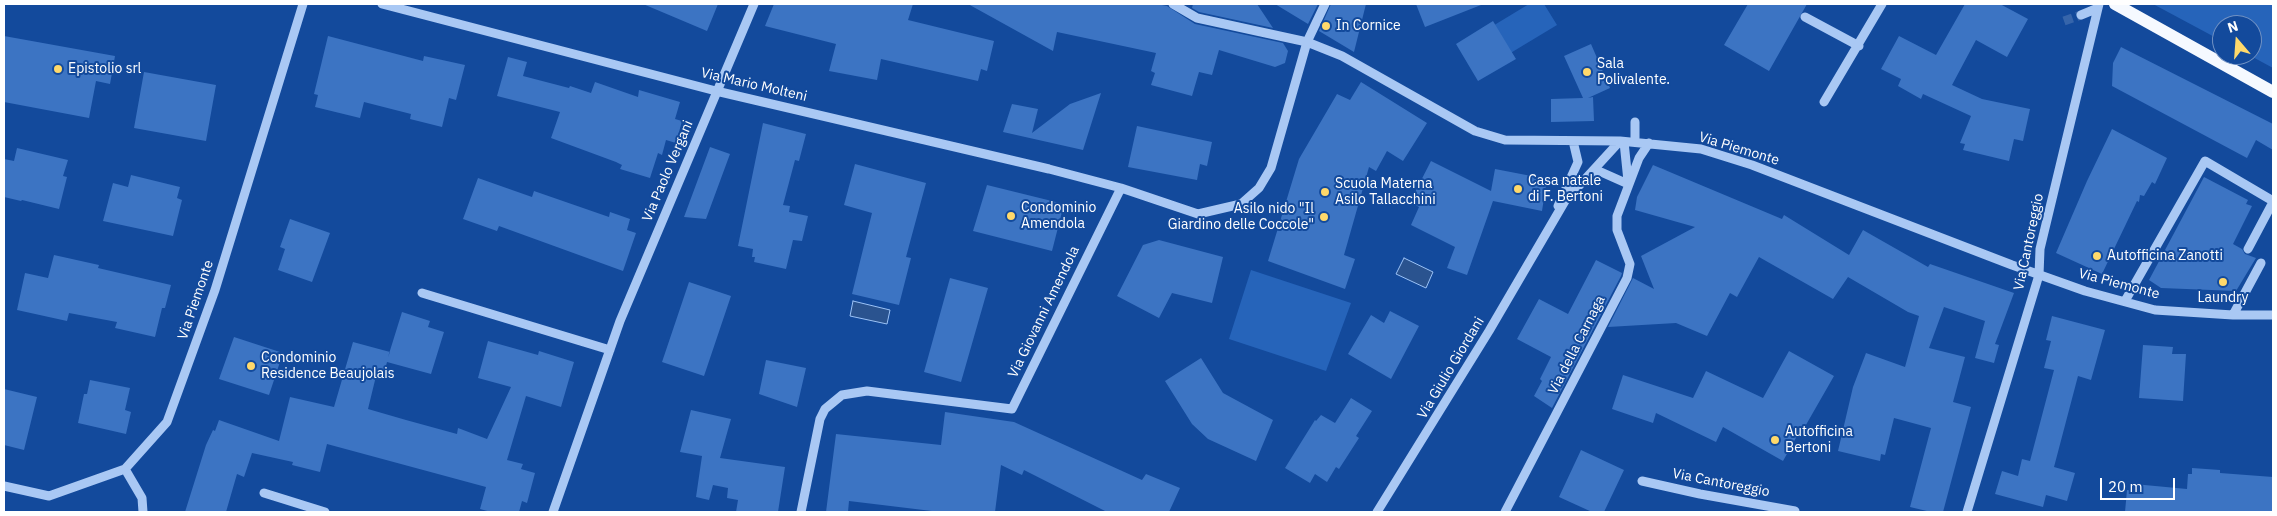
<!DOCTYPE html>
<style>
body{margin:0}
#map{position:relative;width:2277px;height:516px;overflow:hidden;background:#134a9c;font-family:"IBM Plex Sans",sans-serif}
canvas{display:block}
.frame{position:absolute;inset:0;border:5px solid #fff;pointer-events:none}
.north{position:absolute;left:2212px;top:15px;width:50px;height:50px;box-sizing:border-box;background:#134a9c;border:1px solid #7192c4;border-radius:50%;rotate:342deg;font-size:14px;font-weight:700;line-height:20px;text-align:center;color:#fff}
.north::after{content:'';display:block;margin:auto;width:18px;height:22px;background:#ffd96b;clip-path:polygon(50% 0,100% 100%,50% 72%,0 100%)}
.scale{position:absolute;left:2100px;top:478px;width:75px;height:22px;box-sizing:border-box;border:2px solid #fff;border-top:0;padding-left:6px;font-size:15px;line-height:18px;white-space:nowrap;color:#fff;-webkit-text-stroke:4px #134a9c;paint-order:stroke}
</style>
<div id="map">
<canvas width="2277" height="516"></canvas>
<div class="frame"></div>
<div class="north">N</div>
<div class="scale">20 m</div>
</div>
<script>
const ctx = document.querySelector('canvas').getContext('2d');
ctx.lineJoin = 'round';
function paint(path, color) { ctx.fillStyle = color; ctx.fill(path, 'evenodd'); }
const poly = rows => new Path2D(rows.map(r => 'M' + r).join(''));
function strokePath(path, color, width, dash) { ctx.strokeStyle = color; ctx.lineWidth = width; ctx.lineCap = dash ? 'butt' : 'round'; ctx.setLineDash(dash || []); ctx.stroke(path); }
function label(font, color, halo, rows, align = 'center') {
  ctx.font = font + ' "IBM Plex Sans",sans-serif'; ctx.lineWidth = 4; ctx.setLineDash([]); ctx.textBaseline = 'middle'; ctx.strokeStyle = halo; ctx.fillStyle = color; for (const [text, x, y, turn = 0] of rows) {
    ctx.save(); ctx.translate(x, y); ctx.rotate((+turn || 0) * Math.PI / 180); ctx.textAlign = isNaN(turn) ? turn : align; if (halo) ctx.strokeText(text, 0, 0); ctx.fillText(text, 0, 0); ctx.restore();
  }
}
paint(poly([
 [1529,4,1544,4,1557,25,1479,72,1463,44],
 [2153,4,2273,4,2273,68,2249,55,2252,55,2252,25,2222,25,2222,41],
 [1251,270,1351,303,1326,371,1229,339]
]), '#2664ba');
const water = poly([
 [1404,258,1433,272,1426,288,1396,274,1404,258],
 [853,301,890,310,887,324,850,316,853,301]
]);
paint(water, '#2a538f');
strokePath(water, '#9bc2f6', 1);
paint(poly([
 [643,4,718,4,707,31],
 [774,4,913,4,908,20,994,41,987,71,981,69,978,81,881,59,877,80,829,71,836,44,765,26],
 [968,4,1157,4,1167,6,1195,24,1283,43,1288,51,1285,63,1275,67,1219,50,1212,75,1199,72,1192,96,1151,85,1155,73,1151,71,1156,53,1057,32,1053,51],
 [1193,4,1257,4,1273,28,1199,12,1192,8],
 [1275,4,1318,4,1308,24],
 [1331,4,1366,4,1354,52,1319,31],
 [1416,4,1481,4,1481,5,1425,27],
 [1748,4,1807,4,1769,71,1724,45],
 [1965,4,2000,4,2028,19,2007,57,1976,40,1952,85,1982,99,2030,109,2023,141,2014,139,2009,161,1963,150,1965,144,1960,143,1971,116,1923,94,1921,99,1898,86,1901,79,1881,69,1899,36,1936,55],
 [1493,21,1516,59,1478,81,1456,44],
 [4,36,115,56,110,84,96,81,89,118,4,102],
 [328,36,423,61,424,56,465,65,456,100,449,98,442,127,410,119,411,114,364,102,360,118,315,107,318,95,314,94],
 [1591,44,1610,88,1588,98,1593,97,1594,121,1551,122,1551,99,1583,98,1564,56],
 [2121,47,2273,124,2273,150,2256,140,2247,158,2112,86,2113,63],
 [508,57,527,62,523,76,569,88,570,86,591,93,595,82,638,97,639,90,680,102,675,119,682,121,676,143,666,140,662,155,658,153,650,178,620,169,622,165,616,162,551,138,560,112,497,96],
 [144,72,216,85,206,141,134,128],
 [1361,82,1427,123,1403,161,1387,151,1376,171,1369,167,1344,255,1355,259,1345,289,1268,261,1299,159,1337,94,1350,100],
 [1101,93,1083,150,1003,132,1012,104,1038,109,1032,133,1070,104],
 [763,123,806,134,799,161,795,160,783,205,790,206,789,212,808,216,802,241,793,240,786,269,754,262,755,257,752,257,753,249,738,246],
 [1137,126,1212,142,1207,166,1200,164,1197,180,1128,167],
 [2112,129,2167,158,2155,184,2152,182,2144,196,2140,195,2139,202,2137,201,2102,274,2056,253,2087,181],
 [710,147,730,154,706,219,684,217],
 [17,148,68,160,63,176,67,177,59,209,22,200,21,201,4,197,4,159,14,161],
 [1431,161,1491,191,1495,169,1547,179,1542,211,1493,201,1467,275,1447,268,1455,247,1411,225,1419,207,1410,202],
 [855,164,926,183,906,257,911,258,899,305,852,294,872,213,844,205],
 [1653,165,1782,219,1784,215,1849,255,1863,230,1928,267,1930,264,2014,293,1995,344,1999,345,1994,363,1975,358,1985,321,1944,307,1929,348,1965,357,1953,402,1971,407,1943,512,1931,512,1910,507,1931,428,1894,418,1885,455,1881,454,1880,461,1838,451,1853,387,1866,353,1905,367,1919,316,1908,312,1848,277,1833,299,1759,257,1737,297,1730,293,1707,336,1676,323,1608,327,1633,278,1654,289,1641,256,1695,227,1635,210,1637,197],
 [131,175,180,187,177,198,182,200,173,236,103,221,113,183,128,187],
 [2204,177,2248,200,2246,204,2252,206,2233,244,2242,249,2245,254,2256,258,2236,291,2161,288,2149,280],
 [478,178,532,197,534,191,609,217,610,212,630,219,627,230,636,233,623,271,499,226,497,231,463,219],
 [987,185,1064,204,1052,251,973,231],
 [290,219,330,233,312,282,278,270,285,249,280,247],
 [1159,240,1223,257,1212,303,1172,293,1159,318,1117,296,1143,245],
 [54,255,99,265,98,268,171,285,165,308,162,308,155,337,115,328,117,322,69,313,67,321,17,310,25,273,48,278],
 [1596,260,1622,273,1621,276,1552,408,1534,396,1542,381,1540,379,1551,357,1517,339,1539,299,1568,314],
 [950,278,988,288,961,382,924,372],
 [689,282,731,296,704,376,662,362],
 [1390,311,1419,326,1391,379,1348,354,1371,315,1384,323],
 [402,312,430,321,428,327,444,332,431,374,387,362,384,374,377,372,368,409,406,420,457,434,458,428,487,439,511,387,478,378,488,341,538,355,539,351,574,362,561,407,526,396,507,460,523,464,521,469,535,473,527,503,522,501,519,512,491,512,480,509,486,487,327,444,320,472,292,465,293,462,252,453,244,477,237,474,226,512,185,512,206,445,213,430,215,431,219,420,279,441,290,397,334,407,353,342,390,352,388,357],
 [2052,316,2105,330,2091,380,2078,376,2054,467,2075,473,2067,501,2046,495,2043,507,1995,494,2002,471,2018,476,2022,459,2030,461,2054,370,2044,368,2051,341,2046,340],
 [234,337,283,353,269,395,219,379],
 [2143,345,2173,347,2172,354,2186,354,2183,401,2139,398],
 [1789,351,1834,376,1799,437,1797,436,1783,461,1723,427,1716,442,1656,413,1653,423,1612,409,1623,375,1693,398,1706,371,1763,398],
 [1201,358,1223,393,1273,420,1256,461,1208,439,1192,424,1165,381],
 [766,360,806,368,797,407,759,394],
 [90,380,130,388,125,410,131,412,126,434,78,423,84,394,87,394],
 [4,389,37,397,24,450,4,445],
 [1351,398,1372,411,1356,436,1359,438,1339,469,1336,467,1327,482,1315,474,1310,483,1285,468,1315,420,1316,421,1321,415,1335,423],
 [691,410,731,419,720,458,785,467,778,512,736,512,738,500,727,498,728,488,713,485,709,500,696,497,702,456,680,452],
 [945,412,1014,422,1142,480,1146,474,1180,488,1169,512,1107,512,1024,470,1022,475,1001,465,995,512,940,512,849,501,848,512,826,512,836,434,941,445],
 [1581,450,1624,470,1604,512,1592,512,1559,497],
 [2192,468,2220,470,2220,473,2273,477,2273,512,2125,512,2127,490,2133,491,2134,484,2187,489,2188,474,2192,474]
]), '#3c74c3');
strokePath(poly([
 [2064,21,2081,15]
]), '#3665ab', 9, [9, 4.5]);
strokePath(poly([
 [382,4,716,91,1049,169,1121,188],
 [1173,4,1197,18,1307,42,1342,56,1475,131,1505,140,1620,141,1701,149,1752,165,2012,265,2085,291,2155,310,2233,315,2273,315],
 [2081,15,2098,8],
 [1805,17,1859,46],
 [1824,102,1882,4],
 [1635,122,1635,142],
 [1624,142,1628,181],
 [1590,174,1601,172,1628,184],
 [1558,206,1578,162,1573,141],
 [2248,249,2273,202],
 [422,293,610,350],
 [2125,301,2205,161,2273,201],
 [2233,315,2261,263],
 [125,469,142,498,143,512],
 [1642,481,1700,494,1795,511],
 [4,486,49,496,125,469,167,422,215,290,303,4],
 [264,493,325,512],
 [553,512,620,321,754,4],
 [801,512,820,419,825,409,842,395,867,391,1012,409,1121,188,1198,214,1241,204,1259,188,1271,168,1307,42,1325,4],
 [1377,512,1489,331,1565,201,1620,141],
 [1505,512,1627,278,1630,264,1617,230,1617,216,1639,158,1649,143],
 [1967,512,2039,275,2040,249,2099,4]
]), '#a9c8f4', 9);
strokePath(poly([
 [2115,4,2273,92]
]), '#f5f9ff', 12);
for (const [x, y, r, color] of [
 [1326,26,5,"#ffd96b"],
 [58,69,5,"#ffd96b"],
 [1587,72,5,"#ffd96b"],
 [1518,189,5,"#ffd96b"],
 [1325,192,5,"#ffd96b"],
 [1011,216,5,"#ffd96b"],
 [1324,217,5,"#ffd96b"],
 [2097,256,5,"#ffd96b"],
 [2223,282,5,"#ffd96b"],
 [251,366,5,"#ffd96b"],
 [1775,440,5,"#ffd96b"]
]) { const dot = new Path2D(); dot.arc(x, y, r, 0, 2 * Math.PI); ctx.fillStyle = color; ctx.fill(dot); strokePath(dot, '#134a9c', 2); }
label('14px', '#fff', '#134a9c', [
 ["In Cornice",1336,26],
 ["Sala",1597,64],
 ["Polivalente.",1597,80],
 ["Epistolio srl",68,69],
 ["Casa natale",1528,181],
 ["di F. Bertoni",1528,197],
 ["Scuola Materna",1335,184],
 ["Asilo Tallacchini",1335,200],
 ["Condominio",1021,208],
 ["Amendola",1021,224],
 ["Asilo nido \"Il",1314,209,"right"],
 ["Giardino delle Coccole\"",1314,225,"right"],
 ["Autofficina Zanotti",2107,256],
 ["Laundry",2223,298,"center"],
 ["Condominio",261,358],
 ["Residence Beaujolais",261,374],
 ["Autofficina",1785,432],
 ["Bertoni",1785,448]
], 'left');
label('14px', '#fff', '#134a9c', [
 ["Via Mario Molteni",754,85,13],
 ["Via Piemonte",1739,149,17],
 ["Via Paolo Vergani",668,171,-67],
 ["Via Cantoreggio",2029,242,-78],
 ["Via Piemonte",2119,284,15],
 ["Via Piemonte",196,300,-71],
 ["Via Giovanni Amendola",1044,312,-64],
 ["Via della Carnaga",1577,345,-63],
 ["Via Giulio Giordani",1451,368,-59],
 ["Via Cantoreggio",1721,483,11]
]);
</script>
